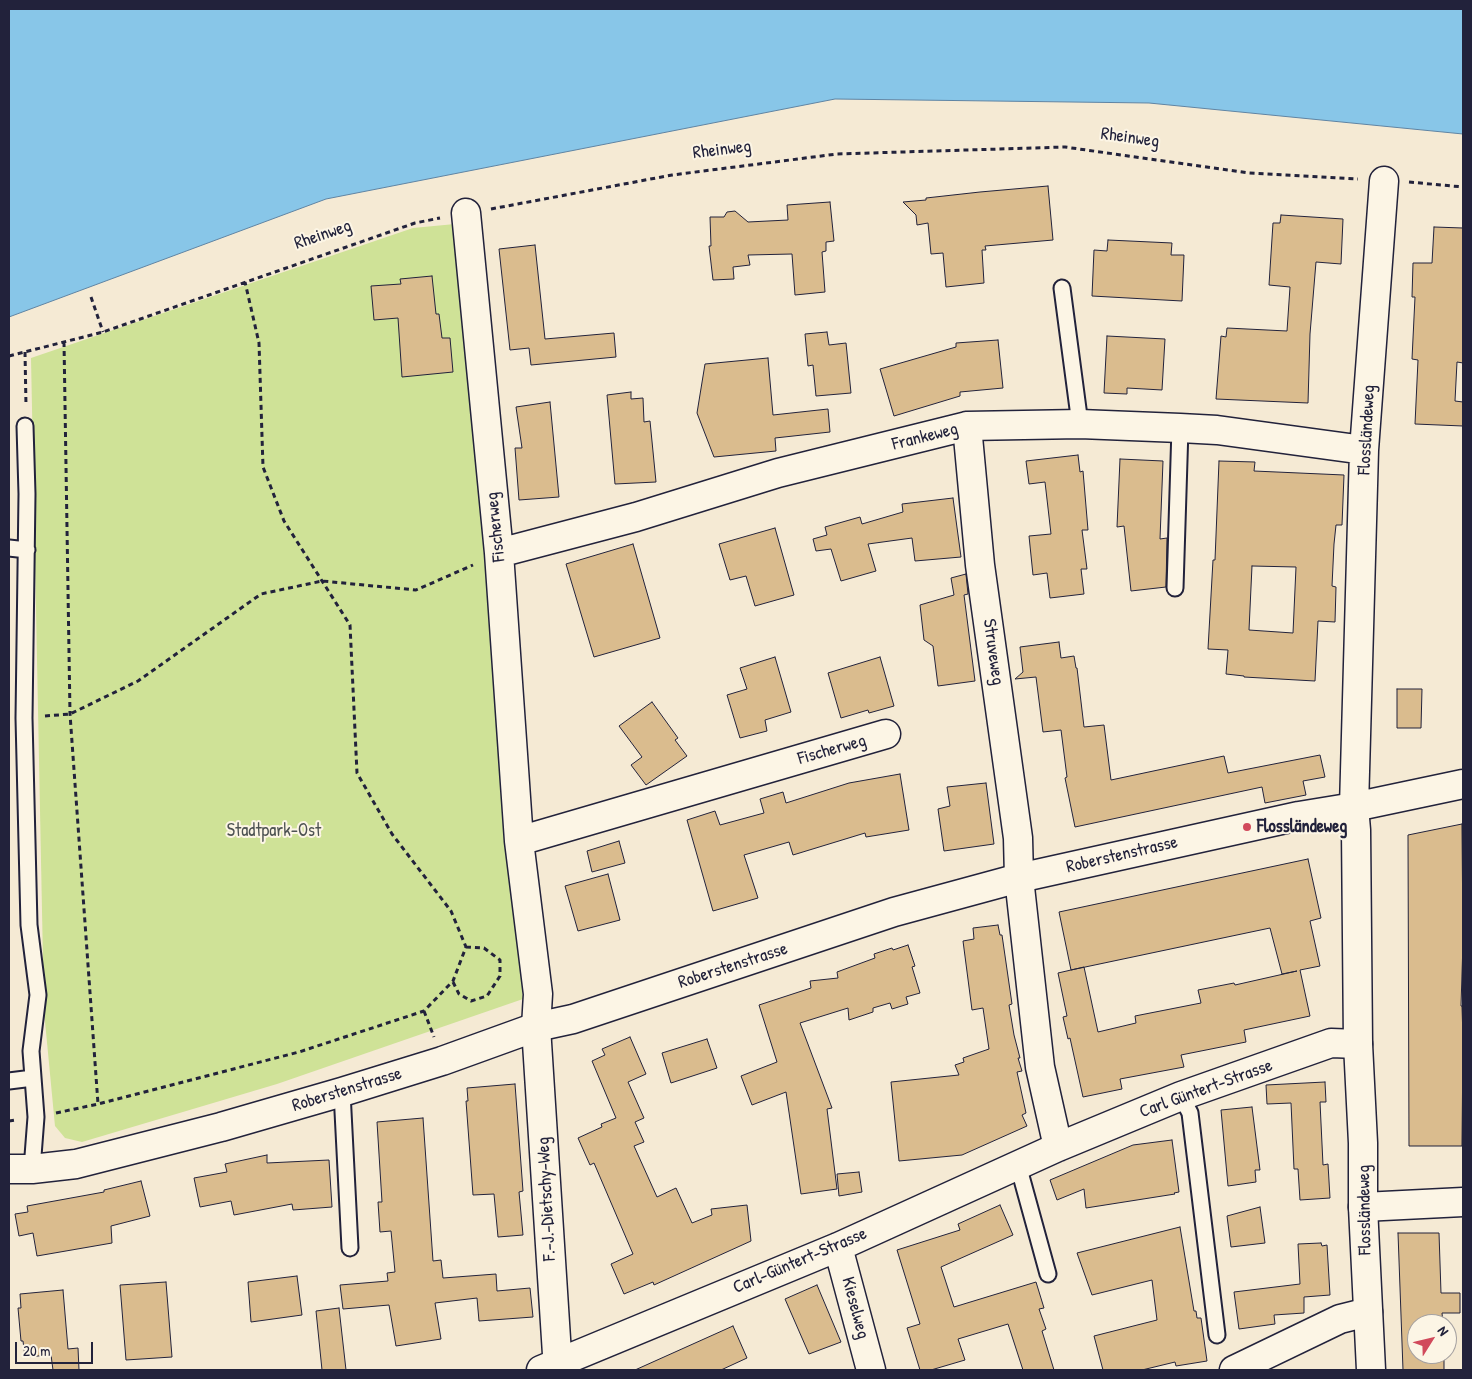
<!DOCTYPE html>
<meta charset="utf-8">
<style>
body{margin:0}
#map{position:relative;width:1472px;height:1379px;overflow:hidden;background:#f5ead4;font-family:"Patrick Hand",sans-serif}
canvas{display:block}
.frame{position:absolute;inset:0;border:10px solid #22223b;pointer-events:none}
.north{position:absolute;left:1407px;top:1314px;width:50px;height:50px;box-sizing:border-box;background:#fcf5e5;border:1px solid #a5a1a1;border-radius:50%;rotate:54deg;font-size:14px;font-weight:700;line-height:20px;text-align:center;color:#22223b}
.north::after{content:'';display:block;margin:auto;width:18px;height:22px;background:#d1495b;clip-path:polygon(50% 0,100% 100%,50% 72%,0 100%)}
.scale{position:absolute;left:15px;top:1342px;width:78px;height:22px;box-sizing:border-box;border:2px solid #22223b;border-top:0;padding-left:6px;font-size:15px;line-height:18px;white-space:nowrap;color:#22223b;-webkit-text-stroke:4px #fcf5e5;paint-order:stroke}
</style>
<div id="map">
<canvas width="1472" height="1379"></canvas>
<div class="frame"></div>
<div class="north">N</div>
<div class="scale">20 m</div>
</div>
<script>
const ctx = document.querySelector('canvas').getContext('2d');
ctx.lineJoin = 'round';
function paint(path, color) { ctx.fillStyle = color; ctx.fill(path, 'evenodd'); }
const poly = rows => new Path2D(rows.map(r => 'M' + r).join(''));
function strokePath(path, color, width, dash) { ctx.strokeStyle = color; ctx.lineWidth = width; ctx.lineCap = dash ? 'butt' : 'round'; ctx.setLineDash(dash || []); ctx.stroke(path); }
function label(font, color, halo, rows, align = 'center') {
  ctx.font = font + ' "Patrick Hand",sans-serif'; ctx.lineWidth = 4; ctx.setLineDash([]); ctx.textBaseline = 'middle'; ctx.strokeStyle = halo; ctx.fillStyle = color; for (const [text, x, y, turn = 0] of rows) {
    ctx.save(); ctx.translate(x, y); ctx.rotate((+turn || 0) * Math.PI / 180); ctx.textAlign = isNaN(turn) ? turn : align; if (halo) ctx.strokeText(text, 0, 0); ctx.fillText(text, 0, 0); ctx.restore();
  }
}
paint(poly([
 [455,224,523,999,277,1084,82,1142,65,1138,55,1126,44,1011,31,358,413,228]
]), '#cfe297');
const water = poly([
 [9,9,1463,9,1463,134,1149,103,835,99,326,199,9,317,9,9]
]);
paint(water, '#88c6e8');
strokePath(water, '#5f84a3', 1);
const building = poly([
 [1048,186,1053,240,985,246,986,250,982,250,984,283,946,287,943,253,931,254,928,223,917,225,916,215,903,202,926,200,926,198,980,192,1048,186],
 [830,202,834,241,826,242,826,251,822,252,825,292,795,295,792,254,748,255,750,265,733,267,734,279,713,280,709,246,711,246,710,217,724,217,727,212,735,211,748,222,788,220,787,205,830,202],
 [1281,215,1343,219,1341,264,1316,262,1310,334,1308,403,1216,399,1221,336,1226,337,1227,328,1287,331,1290,287,1269,285,1273,223,1280,223,1281,215],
 [1434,227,1463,228,1463,363,1457,362,1455,401,1463,402,1463,426,1415,424,1418,360,1412,359,1415,297,1412,297,1413,263,1432,263,1434,227],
 [1108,240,1172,243,1171,255,1184,255,1182,301,1092,296,1094,250,1107,251,1108,240],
 [535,245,545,339,614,333,616,357,531,365,529,348,510,350,499,249,535,245],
 [432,276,436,314,439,314,442,338,450,338,453,372,402,377,398,318,374,320,371,286,401,284,400,279,432,276],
 [827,332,829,345,846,343,851,393,816,396,813,365,808,366,805,334,827,332],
 [1107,336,1165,339,1162,390,1127,388,1127,394,1104,393,1107,336],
 [998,340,1003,388,960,392,960,396,894,416,880,369,956,347,956,343,998,340],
 [768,358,773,415,828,409,830,432,775,438,776,451,714,457,697,413,705,364,768,358],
 [631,392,631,399,643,398,644,422,650,421,656,482,615,484,607,395,631,392],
 [550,402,559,497,519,500,515,448,522,448,516,407,550,402],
 [1078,455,1080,472,1083,471,1088,530,1082,530,1087,569,1081,569,1084,594,1050,598,1047,573,1033,575,1029,536,1051,534,1045,482,1029,484,1026,461,1078,455],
 [1120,459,1163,461,1160,539,1167,538,1166,587,1131,591,1124,526,1117,527,1120,459],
 [1219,461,1255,462,1254,471,1344,475,1342,525,1336,525,1334,544,1332,586,1336,587,1335,622,1318,621,1315,681,1244,677,1244,676,1226,674,1228,650,1208,649,1213,560,1215,560,1219,461],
 [1252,566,1296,567,1293,633,1249,630,1252,566],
 [953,498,961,557,915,561,912,538,868,544,876,571,841,581,831,549,816,551,813,539,827,535,825,527,860,517,862,524,903,512,902,504,953,498],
 [775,528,794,595,755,606,746,576,730,580,719,544,775,528],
 [633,544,660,638,594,657,566,564,633,544],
 [966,574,968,594,964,595,975,681,938,686,933,646,924,640,920,605,954,595,951,578,966,574],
 [1059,642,1061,658,1074,656,1076,668,1077,668,1084,727,1104,725,1111,780,1224,756,1228,773,1320,755,1325,777,1303,781,1306,795,1265,803,1262,787,1075,827,1065,778,1067,777,1061,730,1043,732,1036,677,1015,679,1023,672,1020,647,1059,642],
 [775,657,791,712,765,720,767,731,740,738,727,695,747,689,740,668,775,657],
 [880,657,894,706,869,713,868,710,841,718,828,673,880,657],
 [1397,689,1422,689,1421,728,1397,728,1397,689],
 [652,702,678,738,675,740,687,756,646,785,631,765,642,757,619,726,652,702],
 [900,774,909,830,866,837,865,833,793,855,789,842,744,855,758,898,713,911,687,820,715,811,720,825,764,813,760,799,783,792,786,803,849,783,900,774],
 [986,783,994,844,944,851,938,809,950,806,947,787,986,783],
 [1462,824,1463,942,1461,1006,1462,1006,1463,1039,1462,1146,1409,1146,1408,835,1462,824],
 [619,841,625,863,592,872,587,851,619,841],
 [1308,859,1321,918,1310,921,1320,966,1300,970,1310,1016,1244,1030,1246,1042,1181,1055,1184,1067,1120,1079,1122,1089,1083,1097,1070,1038,1068,1039,1063,1017,1067,1016,1058,973,1084,967,1098,1032,1136,1023,1135,1016,1201,1003,1198,990,1234,983,1235,985,1297,971,1282,974,1270,928,1071,970,1059,912,1308,859],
 [608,874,620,920,578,931,565,886,608,874],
 [998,925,1000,935,1002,935,1012,1004,1009,1005,1014,1035,1020,1058,1018,1058,1022,1071,1017,1072,1026,1113,1022,1115,1027,1126,962,1155,899,1161,891,1082,959,1075,955,1065,964,1062,963,1058,989,1049,983,1008,972,1010,963,941,974,939,973,928,998,925],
 [908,945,915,966,912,967,920,993,906,997,908,1004,892,1009,890,1003,873,1008,873,1012,849,1020,848,1008,800,1023,832,1108,827,1109,837,1189,801,1194,786,1092,752,1105,741,1076,777,1062,759,1005,811,988,810,981,838,978,837,972,875,958,874,954,892,948,893,950,908,945],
 [630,1037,646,1074,628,1082,644,1118,635,1122,644,1142,634,1146,657,1197,676,1188,692,1223,712,1215,711,1209,747,1205,751,1241,654,1285,653,1282,624,1294,611,1264,633,1254,594,1163,590,1165,578,1138,602,1127,601,1124,616,1118,592,1061,605,1055,602,1049,630,1037],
 [707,1039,717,1068,671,1083,662,1053,707,1039],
 [1325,1082,1326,1102,1320,1102,1323,1165,1328,1164,1330,1198,1300,1200,1298,1169,1294,1169,1291,1103,1267,1104,1266,1085,1325,1082],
 [515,1084,523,1191,519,1192,523,1235,498,1237,494,1194,473,1195,466,1101,468,1101,467,1088,515,1084],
 [1252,1107,1260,1170,1255,1170,1256,1182,1228,1186,1221,1110,1252,1107],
 [423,1118,433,1261,441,1260,443,1278,496,1274,497,1291,530,1288,533,1317,479,1321,477,1298,435,1303,441,1339,396,1346,389,1305,343,1309,340,1285,388,1281,387,1273,395,1272,391,1231,380,1232,378,1202,382,1202,377,1122,423,1118],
 [1172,1140,1179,1192,1174,1193,1175,1194,1086,1208,1084,1189,1057,1200,1050,1180,1133,1145,1172,1140],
 [267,1155,267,1163,329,1160,332,1207,293,1210,292,1204,234,1215,231,1201,200,1207,194,1178,227,1172,225,1164,267,1155],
 [859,1172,862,1192,839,1196,837,1174,859,1172],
 [141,1181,150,1216,111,1226,112,1243,37,1256,33,1233,19,1236,15,1214,28,1212,27,1206,104,1192,104,1190,141,1181],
 [1000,1205,1013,1235,941,1267,954,1307,1036,1282,1044,1308,1039,1309,1046,1329,1042,1331,1054,1370,1023,1370,1008,1324,958,1339,965,1360,931,1370,920,1370,907,1328,920,1324,897,1250,960,1230,958,1224,1000,1205],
 [1260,1207,1265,1243,1231,1247,1227,1216,1260,1207],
 [1180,1227,1194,1311,1196,1311,1197,1318,1201,1318,1207,1361,1176,1366,1175,1362,1142,1370,1103,1370,1094,1336,1157,1320,1152,1280,1092,1295,1077,1253,1180,1227],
 [1398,1233,1439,1233,1441,1293,1460,1293,1460,1313,1442,1313,1443,1324,1417,1324,1417,1354,1444,1354,1444,1370,1403,1370,1398,1233],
 [1321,1243,1322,1246,1327,1245,1330,1295,1304,1297,1304,1313,1274,1315,1275,1324,1239,1329,1234,1292,1300,1284,1298,1244,1321,1243],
 [297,1276,302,1315,251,1322,248,1282,297,1276],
 [166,1282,172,1357,126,1360,120,1285,166,1282],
 [817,1285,841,1342,809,1354,785,1299,817,1285],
 [63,1290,68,1349,78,1348,79,1370,53,1370,51,1355,25,1357,23,1341,21,1341,18,1308,21,1308,20,1294,63,1290],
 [339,1308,346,1370,322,1370,316,1311,339,1308],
 [733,1326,747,1358,721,1370,635,1370,733,1326]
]);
paint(building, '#dabc8e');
strokePath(building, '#22223b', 1);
const service = poly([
 [1062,288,1080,424],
 [25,426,27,494,24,718,29,925,38,995,31,1051,36,1117,32,1169],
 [9,548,27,550],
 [1175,588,1180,428],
 [9,1081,33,1078],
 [342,1092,350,1248],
 [1181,1096,1190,1113,1217,1335],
 [1018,1165,1048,1274]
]);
const minor = poly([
 [1384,181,1364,450,1354,807,1463,784],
 [466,213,499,553,519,841,538,994,536,1027,558,1370],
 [967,426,980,565,1018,838,1019,878,1040,1067,1058,1147],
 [499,553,636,517,778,473,967,426,1080,424,1180,428,1217,430,1364,450],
 [519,841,886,734],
 [1363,1207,1463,1202],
 [838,1247,871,1370],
 [541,1370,838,1247,1058,1147,1181,1096,1331,1043,1358,1044],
 [1234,1370,1340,1319,1368,1312]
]);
const tertiary = poly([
 [9,1169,32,1169,76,1164,221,1127,342,1092,442,1061,536,1027,573,1019,894,912,1019,878,1299,816,1354,807,1356,830,1358,1044,1363,1143,1363,1207,1371,1370]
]);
strokePath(service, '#22223b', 19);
strokePath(minor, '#22223b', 31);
strokePath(tertiary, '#22223b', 31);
strokePath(poly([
 [1409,182,1463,187],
 [491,209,672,175,837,154,1065,147,1249,173,1358,179],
 [91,297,103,332],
 [64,342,70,714,98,1104],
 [25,352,26,406],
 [9,356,103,332,415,223,440,218],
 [45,716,70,714,138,681,261,594,322,581,416,590,473,565],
 [453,982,459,994,471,1001,487,996,500,976,500,960,484,948,466,947],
 [424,1011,434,1037],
 [56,1113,98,1104,299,1052,424,1011,453,981,466,947,451,911,392,834,357,773,350,625,284,521,263,467,259,343,245,282],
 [9,1121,16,1120]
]), '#22223b', 3, [5, 4]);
strokePath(service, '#fcf5e5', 15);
strokePath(minor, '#fcf5e5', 28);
strokePath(tertiary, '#fcf5e5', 28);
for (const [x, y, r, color] of [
 [1247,827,5,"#d1495b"]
]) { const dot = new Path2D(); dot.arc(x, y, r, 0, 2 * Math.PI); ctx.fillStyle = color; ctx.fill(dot); strokePath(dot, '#fcf5e5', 2); }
label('18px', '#22223b', '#fcf5e5', [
 ["Rheinweg",1130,138,8],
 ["Rheinweg",722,150,-7],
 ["Rheinweg",323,235,-19],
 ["Flossländeweg",1367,430,-87],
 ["Frankeweg",925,437,-14],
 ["Fischerweg",496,527,-96],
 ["Struveweg",993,652,82],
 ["Fischerweg",832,750,-16],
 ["Roberstenstrasse",1122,855,-13],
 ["Roberstenstrasse",733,966,-18],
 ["Carl Güntert-Strasse",1206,1089,-20],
 ["Roberstenstrasse",347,1090,-17],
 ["F.-J.-Dietschy-Weg",547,1199,-93],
 ["Flossländeweg",1365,1210,-91],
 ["Carl-Güntert-Strasse",800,1261,-23],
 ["Kieselweg",855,1308,75]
]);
label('bold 18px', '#22223b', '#fcf5e5', [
 ["Flossländeweg",1257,827]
], 'left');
label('18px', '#4d5252', '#fcf5e5', [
 ["Stadtpark-Ost",274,831]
]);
</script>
